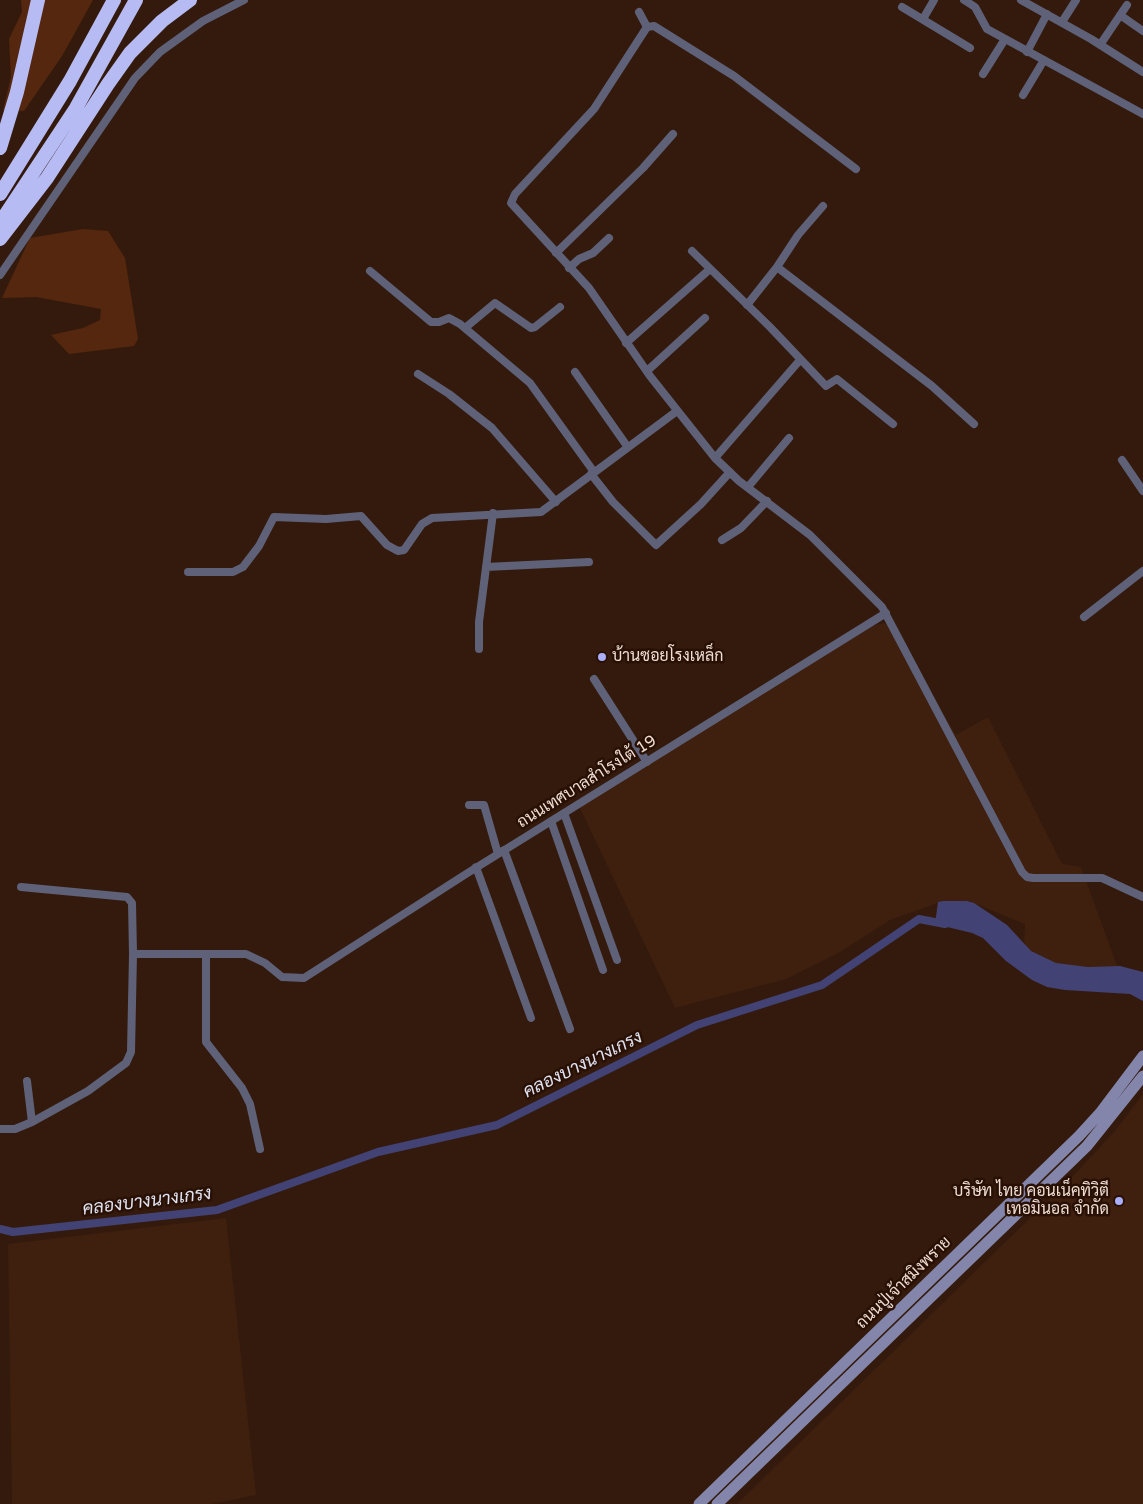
<!DOCTYPE html>
<meta charset="utf-8">
<style>
body{margin:0}
canvas{display:block;background:#331a0c}
</style>
<canvas width="1143" height="1504"></canvas>
<script>
const ctx = document.querySelector('canvas').getContext('2d');
ctx.lineJoin = 'round';
function paint(path, color) { ctx.fillStyle = color; ctx.fill(path, 'evenodd'); }
const poly = rows => new Path2D(rows.map(r => 'M' + r).join(''));
function strokePath(path, color, width, dash) { ctx.strokeStyle = color; ctx.lineWidth = width; ctx.lineCap = dash ? 'butt' : 'round'; ctx.setLineDash(dash || []); ctx.stroke(path); }
function label(font, color, halo, rows, align = 'center') {
  ctx.font = font + ' "Varela Round",Sarabun,sans-serif'; ctx.lineWidth = 5; ctx.setLineDash([]); ctx.textBaseline = 'middle'; ctx.strokeStyle = halo; ctx.fillStyle = color; for (const [text, x, y, turn = 0] of rows) {
    ctx.save(); ctx.translate(x, y); ctx.rotate((+turn || 0) * Math.PI / 180); ctx.textAlign = isNaN(turn) ? turn : align; if (halo) ctx.strokeText(text, 0, 0); ctx.fillText(text, 0, 0); ctx.restore();
  }
}
paint(poly([
 [884,623,891,627,956,735,988,717,1062,864,1081,867,1119,971,1051,965,1024,950,1025,924,969,901,943,901,890,920,840,952,786,979,675,1008,579,806,872,626],
 [1143,1094,1143,1504,737,1504,1075,1174,1114,1132],
 [226,1218,256,1495,212,1504,12,1504,8,1244]
]), '#3f1f0e');
paint(poly([
 [21,0,93,0,62,56,24,111,3,110,11,77,9,39,22,12],
 [83,229,108,231,125,258,138,339,134,346,69,354,51,335,83,328,100,320,101,309,36,297,2,298,30,238]
]), '#54270e');
paint(poly([
 [943,901,967,901,974,903,1007,925,1031,951,1056,963,1088,967,1120,966,1143,972,1143,1001,1130,994,1065,990,1047,987,1032,980,1006,961,983,938,972,933,935,924,938,902]
]), '#424374');
strokePath(poly([
 [0,1229,13,1232,217,1210,378,1152,497,1125,697,1025,822,985,919,919,945,924]
]), '#424374', 8);
strokePath(poly([
 [964,0,975,7,987,29,1143,114],
 [1021,0,1091,39,1143,72],
 [902,7,970,48],
 [639,12,647,27],
 [1120,15,1143,31],
 [923,19,934,0],
 [1062,22,1076,0],
 [1100,45,1127,5],
 [1027,52,1047,14],
 [983,74,1005,39],
 [1023,95,1044,60],
 [856,169,734,76,654,26,647,27,594,109,515,194,511,203,589,288,650,376,715,458,739,481,810,535,882,607,1022,872,1027,877,1033,878,1102,878,1143,897],
 [692,251,770,327,826,386,837,379,893,424],
 [556,253,643,168,673,134],
 [777,267,798,235,823,206],
 [569,268,579,259,593,253,609,238],
 [370,271,431,322,439,322,449,318,460,324,530,383,594,472],
 [0,275,135,78,160,52,203,21,244,0],
 [747,305,777,267,932,386,974,424],
 [465,328,495,303,531,328,535,327,560,307],
 [626,343,710,269],
 [647,371,705,318],
 [575,372,627,446],
 [418,374,449,394,492,428,556,502],
 [715,458,800,360],
 [1122,460,1143,491],
 [591,474,613,502,656,545,701,504,730,472],
 [748,487,789,438],
 [722,540,741,528,767,501],
 [486,567,589,562],
 [188,572,233,572,243,567,259,546,274,517,326,519,361,516,387,545,398,551,404,550,422,524,432,518,541,512,677,411],
 [1084,617,1143,571],
 [479,649,479,622,493,513],
 [594,679,647,762],
 [469,805,484,805,498,854],
 [564,813,617,960],
 [551,821,603,970],
 [504,850,570,1029],
 [476,867,531,1018],
 [21,887,127,897,132,903,133,954],
 [206,954,206,1042,242,1088,250,1104,260,1149],
 [27,1081,32,1122],
 [0,1129,15,1129,32,1122,88,1091,126,1063,131,1052,133,954,246,954,265,963,282,977,304,978,466,874,886,613]
]), '#5f6178', 8);
strokePath(poly([
 [699,1504,1079,1136,1100,1113,1143,1056],
 [717,1504,1087,1146,1143,1076]
]), '#8385aa', 11);
strokePath(poly([
 [0,148,17,92,38,0],
 [0,194,70,81,114,0],
 [0,223,76,108,136,0],
 [0,239,47,178,108,84,130,53,162,21,190,0]
]), '#b7bbf4', 14);
for (const [x, y, r, color] of [
 [602,657,5,"#abaffb"],
 [1119,1201,5,"#abaffb"]
]) { const dot = new Path2D(); dot.arc(x, y, r, 0, 2 * Math.PI); ctx.fillStyle = color; ctx.fill(dot); strokePath(dot, '#281004', 2); }
label('16px', '#efddd4', '#281004', [
 ["บ้านซอยโรงเหล็ก",612,657],
 ["บริษัท ไทย คอนเน็คทิวิตี",1109,1192,"right"],
 ["เทอมินอล จำกัด",1109,1210,"right"]
], 'left');
label('16px', '#efddd4', '#281004', [
 ["ถนนเทศบาลสำโรงใต้ 19",587,782,-32],
 ["ถนนปู่เจ้าสมิงพราย",904,1283,-44]
]);
label('italic 18px', '#dfe1f1', '#281004', [
 ["คลองบางนางเกรง",583,1065,-26],
 ["คลองบางนางเกรง",147,1202,-7]
]);
</script>
